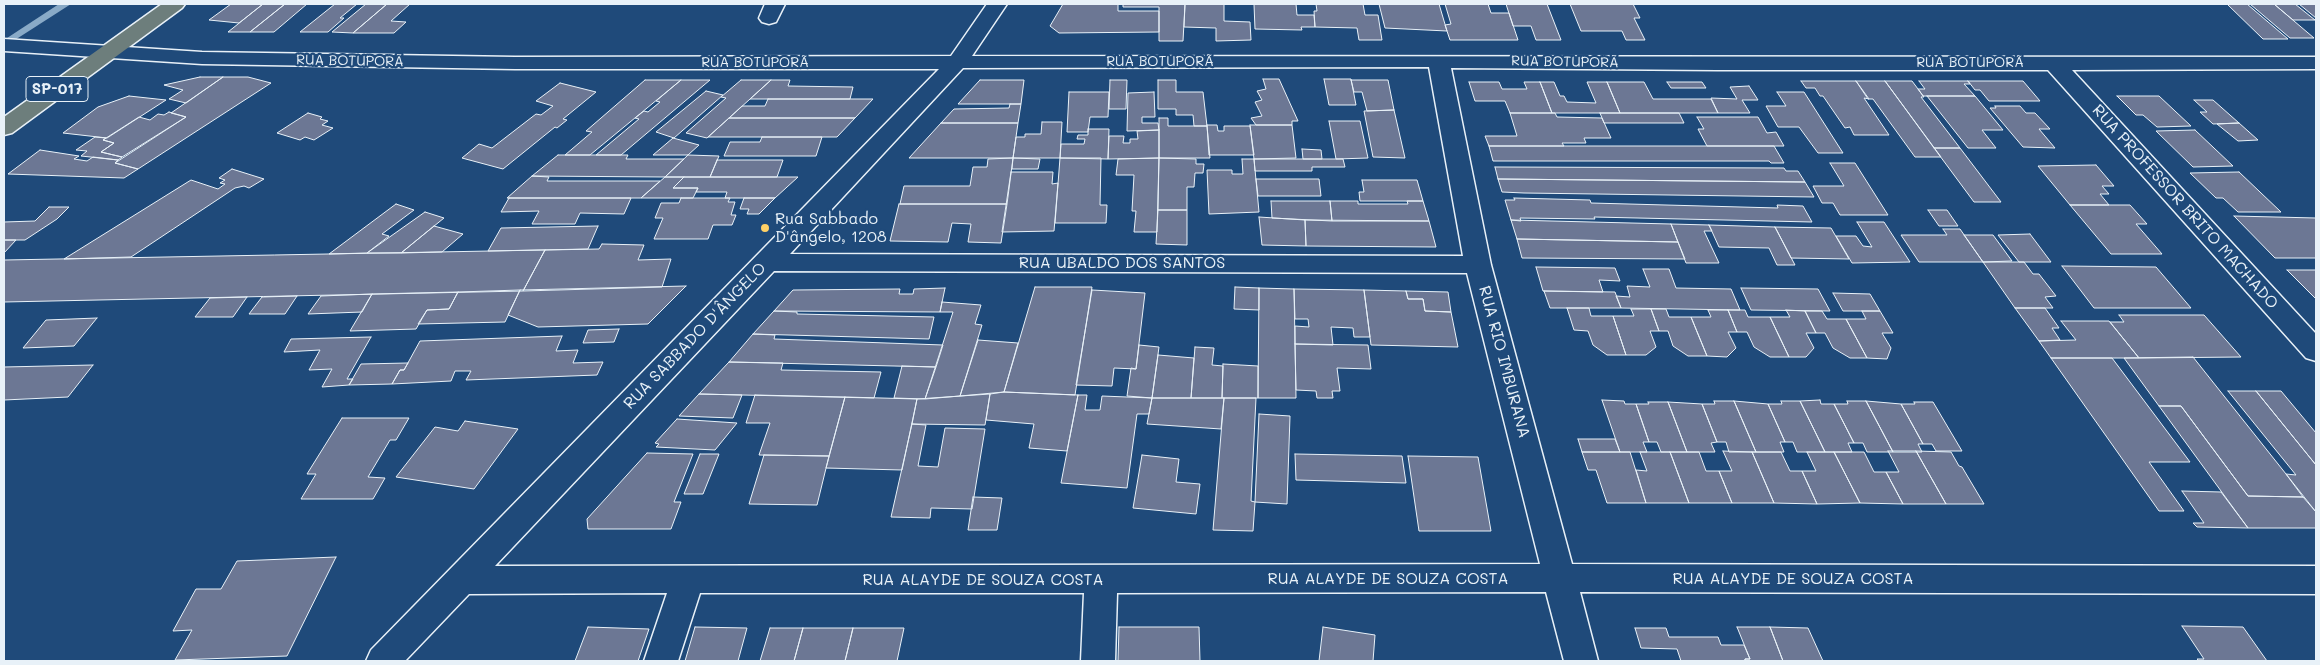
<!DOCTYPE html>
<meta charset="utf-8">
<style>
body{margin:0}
#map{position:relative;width:2320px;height:665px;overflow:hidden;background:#1f4a7a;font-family:Mali,sans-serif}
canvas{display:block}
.frame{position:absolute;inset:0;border:5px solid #e8f1f8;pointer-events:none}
</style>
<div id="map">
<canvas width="2320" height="665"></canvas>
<div class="frame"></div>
</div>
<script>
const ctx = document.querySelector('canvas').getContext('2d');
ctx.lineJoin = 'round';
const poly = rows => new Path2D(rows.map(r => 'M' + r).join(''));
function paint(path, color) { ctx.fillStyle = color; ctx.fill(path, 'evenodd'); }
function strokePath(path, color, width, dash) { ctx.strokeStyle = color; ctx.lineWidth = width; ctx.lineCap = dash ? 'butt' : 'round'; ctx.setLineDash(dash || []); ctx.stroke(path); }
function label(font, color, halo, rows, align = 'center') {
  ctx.font = font + ' Mali,sans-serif'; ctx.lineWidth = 4.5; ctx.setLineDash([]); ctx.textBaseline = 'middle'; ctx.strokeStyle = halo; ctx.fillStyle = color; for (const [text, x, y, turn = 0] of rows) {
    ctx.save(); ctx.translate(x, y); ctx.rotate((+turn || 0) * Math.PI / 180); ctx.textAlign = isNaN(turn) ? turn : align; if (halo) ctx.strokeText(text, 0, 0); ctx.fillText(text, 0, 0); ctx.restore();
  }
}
paint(poly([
 [59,4,71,4,4,47,4,40,59,4]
]), '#89aac7');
const building = poly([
 [231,4,263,4,239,23,209,20,231,4],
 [263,4,285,4,250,32,228,32,263,4],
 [285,4,307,4,274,32,250,32,285,4],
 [335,4,357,4,340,18,344,18,328,32,300,32,335,4],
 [366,4,387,4,353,33,332,32,366,4],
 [387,4,410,4,391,21,406,22,394,33,353,33,387,4],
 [1063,4,1118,4,1118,11,1159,11,1159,32,1059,33,1050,26,1063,4],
 [1123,4,1185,4,1183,41,1159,41,1159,7,1123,7,1123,4],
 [1185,4,1224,4,1224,21,1250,22,1251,40,1216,41,1216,28,1184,27,1185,4],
 [1254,4,1296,4,1297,15,1314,15,1315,27,1301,27,1302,30,1255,29,1254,4],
 [1316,4,1363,4,1365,15,1378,15,1382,40,1359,40,1357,28,1315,27,1314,11,1317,11,1316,4],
 [1379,4,1439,4,1447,31,1385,28,1379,4],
 [1445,4,1488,4,1491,13,1509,13,1518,40,1450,40,1445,25,1451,24,1445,4],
 [1506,4,1547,4,1561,40,1536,40,1531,26,1513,26,1506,4],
 [1570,4,1633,4,1640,18,1634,18,1645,40,1626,40,1622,31,1581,31,1570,4],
 [2227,4,2247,4,2288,39,2263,39,2227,4],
 [2250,4,2274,4,2314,38,2290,38,2250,4],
 [2274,4,2295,4,2315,20,2293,20,2274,4],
 [2299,4,2316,4,2316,18,2299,4],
 [200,77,223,77,186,103,169,99,183,90,164,85,200,77],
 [223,77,248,77,271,83,138,169,115,163,186,117,171,113,223,77],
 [1263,79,1279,79,1298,121,1292,121,1292,125,1256,125,1251,118,1262,116,1255,102,1262,100,1257,91,1266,89,1263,79],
 [1324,79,1351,79,1356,105,1329,105,1324,79],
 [645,80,681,80,590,155,565,155,592,132,586,131,645,80],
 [681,80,710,80,621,155,596,155,639,119,635,118,644,111,648,112,660,102,656,101,681,80],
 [741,80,771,80,707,138,686,133,726,98,721,97,741,80],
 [771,80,790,80,788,86,853,87,850,99,750,99,771,80],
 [980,80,1024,80,1021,104,958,104,980,80],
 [1110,80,1127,80,1126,109,1109,109,1110,80],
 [1158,80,1176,80,1176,92,1203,92,1207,126,1194,126,1193,115,1176,115,1176,109,1158,109,1158,80],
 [1351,80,1388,80,1394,110,1367,111,1362,92,1354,92,1351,80],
 [1801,81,1856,81,1869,99,1864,98,1889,135,1854,135,1850,127,1845,128,1823,96,1820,96,1815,88,1806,88,1801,81],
 [1856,81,1885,81,1941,157,1915,157,1873,99,1868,99,1856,81],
 [1885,81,1912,81,1924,97,1921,97,1960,148,1934,148,1885,81],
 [1919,81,1968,81,1970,84,1964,84,1975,96,1923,96,1918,89,1925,89,1919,81],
 [1968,81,2023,81,2040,101,1989,101,1980,90,1975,90,1968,81],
 [1469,82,1499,82,1502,89,1527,89,1524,82,1540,82,1552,113,1510,113,1505,101,1475,101,1469,82],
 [1540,82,1554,82,1560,96,1564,96,1567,102,1596,103,1587,82,1607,82,1620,113,1552,113,1540,82],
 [1607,82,1644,82,1653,99,1711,99,1718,113,1620,113,1607,82],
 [1667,82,1702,82,1706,88,1671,88,1667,82],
 [560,83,596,92,563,119,567,120,557,128,555,127,503,169,462,158,479,144,492,148,536,114,541,115,553,106,536,101,560,83],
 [1749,86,1758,100,1742,100,1750,113,1718,113,1711,98,1737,99,1730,87,1749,86],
 [706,91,723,95,674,138,656,132,706,91],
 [1069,92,1109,92,1108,117,1090,117,1088,132,1067,132,1069,92],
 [1154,92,1155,117,1142,117,1142,123,1158,123,1159,130,1127,131,1128,93,1154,92],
 [1777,92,1804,92,1843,153,1818,153,1799,127,1778,127,1766,106,1786,106,1777,92],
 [129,96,166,100,107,138,63,133,98,107,129,96],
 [1927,96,1975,96,2003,130,1982,130,1996,148,1968,148,1927,96],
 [2117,96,2159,96,2191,126,2157,127,2143,115,2136,115,2117,96],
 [768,99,873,99,855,118,729,118,742,106,765,106,768,99],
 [2194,100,2213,100,2239,123,2213,124,2200,112,2207,112,2194,100],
 [1010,104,1021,104,1018,123,941,123,954,109,1009,108,1010,104],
 [1995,106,2020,106,2026,113,2035,113,2050,129,2039,129,2055,148,2023,147,1990,108,1996,108,1995,106],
 [1394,110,1405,158,1373,157,1364,111,1394,110],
 [169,112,186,117,122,157,101,152,114,143,103,140,139,117,150,120,158,114,164,115,169,112],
 [308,113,322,117,320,119,328,121,322,125,333,128,314,140,305,137,300,140,277,133,308,113],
 [1510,113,1555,113,1557,117,1602,118,1611,138,1584,138,1586,143,1562,143,1564,146,1489,146,1485,136,1517,136,1510,113],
 [1600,113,1679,113,1684,123,1604,123,1600,113],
 [1697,117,1758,117,1767,133,1776,132,1784,146,1707,146,1698,129,1704,129,1697,117],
 [729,118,855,118,837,137,708,137,729,118],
 [1159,118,1168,118,1168,126,1207,126,1210,158,1159,158,1159,118],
 [1329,121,1360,121,1368,158,1336,159,1329,121],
 [1042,122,1062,122,1060,158,1013,158,1016,137,1025,137,1025,134,1041,134,1042,122],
 [941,123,1018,123,1013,158,909,158,941,123],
 [2239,123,2258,140,2238,141,2217,124,2239,123],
 [1207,125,1217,125,1218,131,1224,131,1224,126,1250,126,1254,155,1209,155,1207,125],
 [1250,125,1292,125,1296,158,1254,159,1250,125],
 [1088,129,1109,129,1108,159,1060,158,1061,144,1084,144,1085,139,1077,139,1078,135,1088,135,1088,129],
 [1159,130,1159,158,1108,159,1109,136,1124,136,1123,143,1130,143,1130,139,1138,139,1137,131,1159,130],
 [2195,130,2233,166,2193,167,2156,131,2195,130],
 [95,137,106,138,103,140,114,143,101,152,122,157,118,160,81,156,87,151,76,150,95,137],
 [762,137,822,137,816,156,724,156,730,142,760,142,762,137],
 [673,138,699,145,688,155,653,155,673,138],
 [1489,146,1774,146,1784,163,1771,163,1769,161,1493,161,1489,146],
 [1934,148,1960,148,2001,202,1974,202,1934,148],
 [1302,149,1321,150,1322,159,1303,159,1302,149],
 [40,150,79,156,74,159,87,161,93,157,118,160,115,163,138,169,124,178,8,174,40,150],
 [558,155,628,155,626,159,684,159,665,177,532,176,558,155],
 [688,155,719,156,710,177,665,177,688,155],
 [1013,158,1007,204,900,204,904,186,970,186,973,167,987,167,988,159,1013,158],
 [1013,158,1040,159,1038,169,1012,169,1013,158],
 [1060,158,1101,158,1100,205,1107,205,1106,223,1055,223,1060,158],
 [1159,158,1196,159,1196,164,1204,164,1203,173,1195,173,1194,187,1187,187,1187,210,1158,210,1159,158],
 [1159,158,1157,232,1134,232,1136,211,1132,211,1134,175,1116,175,1118,159,1159,158],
 [1242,159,1254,159,1259,212,1209,214,1207,170,1232,170,1232,174,1243,174,1242,159],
 [1254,159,1343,159,1345,167,1312,167,1312,171,1255,171,1254,159],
 [717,160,783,160,777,177,710,177,717,160],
 [1830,163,1855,163,1888,215,1840,215,1833,203,1822,203,1813,186,1844,186,1830,163],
 [2096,165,2114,186,2102,186,2109,194,2100,194,2109,205,2070,205,2038,166,2096,165],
 [1495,167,1784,168,1786,171,1798,171,1805,182,1498,179,1495,167],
 [232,169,264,179,249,188,244,186,235,188,131,257,64,259,191,180,218,189,225,184,220,183,225,180,219,178,232,169],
 [1011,172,1053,172,1052,184,1058,183,1054,231,1002,232,1011,172],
 [2239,172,2281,212,2238,212,2223,198,2216,198,2190,173,2239,172],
 [532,176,549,177,547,181,660,181,641,198,507,198,532,176],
 [665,177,684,177,673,188,698,188,693,198,641,198,665,177],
 [684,177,798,177,775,198,725,198,727,192,696,192,698,188,673,188,684,177],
 [1256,179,1319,179,1321,196,1258,196,1256,179],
 [1498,179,1805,182,1814,197,1524,193,1502,192,1498,179],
 [1362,180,1417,180,1423,201,1360,201,1359,192,1364,192,1362,180],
 [509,198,631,198,624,214,580,213,575,224,532,224,539,211,501,212,509,198],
 [681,198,730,198,728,202,735,202,731,215,736,215,732,225,713,225,708,239,654,239,663,218,655,218,661,203,679,203,681,198],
 [744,198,775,198,759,214,747,214,749,209,740,209,744,198],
 [1514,198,1590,200,1591,203,1778,208,1777,205,1803,206,1812,222,1594,217,1595,219,1520,218,1521,221,1511,220,1505,200,1515,200,1514,198],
 [1271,201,1330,201,1332,221,1272,218,1271,201],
 [1330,201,1358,201,1358,204,1408,204,1407,201,1423,201,1429,221,1332,221,1330,201],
 [396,204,414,210,382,234,389,236,367,253,329,254,396,204],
 [899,204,1007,204,1001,243,968,242,971,224,952,223,948,242,890,241,899,204],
 [2070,205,2130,205,2147,224,2136,224,2162,254,2111,254,2070,205],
 [49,207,69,207,57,219,25,240,4,240,4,222,35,221,49,207],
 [1158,210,1187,210,1187,245,1156,244,1158,210],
 [1928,210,1947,210,1958,226,1939,226,1928,210],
 [425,212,444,218,401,253,367,253,425,212],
 [2234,216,2316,218,2316,258,2275,258,2234,216],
 [1259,217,1305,220,1306,246,1262,245,1259,217],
 [1305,220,1429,221,1436,247,1306,246,1305,220],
 [1511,220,1671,224,1678,242,1517,239,1511,220],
 [1857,222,1884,222,1910,262,1852,263,1836,236,1856,236,1863,246,1872,247,1857,222],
 [1671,224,1709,225,1712,231,1704,231,1719,263,1686,263,1671,224],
 [1709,225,1775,227,1795,265,1777,265,1769,248,1719,247,1709,225],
 [434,226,463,234,442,252,401,253,434,226],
 [598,226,588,249,488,251,501,228,598,226],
 [1775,227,1831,228,1849,259,1791,258,1775,227],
 [1943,229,1960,229,1983,262,1919,262,1901,235,1947,235,1943,229],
 [2030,234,2051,262,2019,262,1998,235,2030,234],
 [1964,235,1993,235,2012,261,1983,262,1964,235],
 [1517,239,1678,242,1685,259,1522,258,1517,239],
 [4,240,16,240,4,253,4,240],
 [602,244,644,245,638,260,671,259,662,287,523,291,545,250,599,249,602,244],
 [545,250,523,291,4,302,4,260,545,250],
 [1983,262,2024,262,2033,274,2039,274,2056,296,2045,297,2053,308,2015,308,1983,262],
 [2062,266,2156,267,2191,308,2094,308,2062,266],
 [1536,267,1615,268,1620,281,1599,280,1603,292,1543,291,1536,267],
 [1643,269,1669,269,1676,288,1731,289,1740,310,1621,308,1616,296,1630,297,1627,286,1650,287,1643,269],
 [2287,270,2316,270,2316,299,2287,270],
 [686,286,648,324,538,327,508,315,520,290,686,286],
 [1035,287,1092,287,1075,395,1004,392,1035,287],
 [1235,287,1259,288,1259,310,1234,309,1235,287],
 [945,288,940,312,774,311,793,290,900,289,899,294,913,294,914,289,945,288],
 [1259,288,1294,289,1296,398,1258,398,1259,288],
 [1741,288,1818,289,1830,311,1751,310,1741,288],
 [1294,289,1364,290,1370,337,1354,337,1353,328,1331,327,1333,345,1295,344,1295,326,1309,327,1308,319,1295,319,1294,289],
 [520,290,505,322,418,324,427,310,449,309,458,292,520,290],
 [1092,290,1145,293,1136,369,1114,368,1112,386,1076,385,1092,290],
 [1364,290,1406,291,1408,299,1423,299,1425,311,1451,312,1458,347,1371,345,1364,290],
 [1406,291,1448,292,1451,312,1425,311,1423,299,1408,299,1406,291],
 [1544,291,1615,292,1621,308,1550,308,1544,291],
 [458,292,449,309,427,310,416,329,350,331,372,294,458,292],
 [1833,293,1870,294,1880,311,1843,311,1833,293],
 [372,294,362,312,308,314,321,296,372,294],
 [297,296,285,314,249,314,262,297,297,296],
 [247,297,233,317,195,317,210,298,247,297],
 [942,302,981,305,975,324,982,325,960,396,925,399,953,312,940,312,942,302],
 [1567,308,1589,308,1591,316,1613,316,1626,355,1607,355,1593,345,1588,331,1574,330,1567,308],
 [2015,308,2045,308,2059,328,2052,328,2060,340,2039,341,2015,308],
 [1631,309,1651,309,1659,331,1650,331,1656,347,1646,355,1626,355,1613,316,1634,316,1631,309],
 [1651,309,1666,309,1669,317,1691,317,1707,356,1688,356,1673,346,1668,331,1659,331,1651,309],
 [1708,310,1728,310,1737,332,1728,332,1736,348,1727,357,1707,356,1691,317,1711,317,1708,310],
 [1728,310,1745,310,1748,317,1770,317,1789,357,1770,357,1754,347,1747,332,1737,332,1728,310],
 [1786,310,1805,311,1816,333,1806,333,1814,348,1806,357,1789,357,1770,317,1790,317,1786,310],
 [774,311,797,312,797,314,934,317,929,339,753,334,774,311],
 [1805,311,1822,311,1827,319,1846,319,1867,358,1850,358,1833,348,1825,333,1816,333,1805,311],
 [1862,311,1880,311,1893,333,1882,333,1891,348,1887,359,1867,358,1846,319,1866,319,1862,311],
 [2119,315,2204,315,2241,357,2139,358,2110,322,2124,322,2119,315],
 [97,318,74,346,23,348,46,320,97,318],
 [2061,321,2109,321,2139,358,2051,358,2039,341,2076,340,2061,321],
 [619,329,614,342,583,343,588,330,619,329],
 [753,334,775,335,774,339,943,345,936,367,729,362,753,334],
 [562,336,556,351,578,350,573,363,603,362,597,375,466,380,471,371,455,371,451,381,392,384,400,370,404,370,420,341,562,336],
 [371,337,347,379,353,379,349,385,322,387,332,369,309,370,320,350,284,352,291,339,371,337],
 [978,340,1018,343,1004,392,960,396,978,340],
 [1295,344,1368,345,1371,369,1337,368,1340,391,1332,391,1333,398,1317,398,1316,391,1296,390,1295,344],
 [1139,345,1159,347,1152,398,1127,396,1131,368,1136,369,1139,345],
 [1195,347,1214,348,1212,365,1223,366,1222,398,1191,398,1195,347],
 [1158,355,1194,358,1191,398,1152,398,1158,355],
 [2193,357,2286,474,2303,497,2248,496,2181,406,2159,406,2124,358,2193,357],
 [2051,358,2112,358,2190,462,2149,462,2184,511,2159,511,2051,358],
 [729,362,783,363,781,370,881,372,874,398,699,394,729,362],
 [408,363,404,370,400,370,392,384,349,385,361,364,408,363],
 [1223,364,1258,366,1258,398,1222,398,1223,364],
 [93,365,68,397,4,400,4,367,93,365],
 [902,366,936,367,925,399,894,398,902,366],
 [2228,391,2256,391,2316,465,2316,512,2286,474,2296,475,2228,391],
 [2256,391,2281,391,2316,433,2316,465,2256,391],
 [1004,392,1078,395,1067,451,1029,448,1034,424,986,420,990,394,1004,392],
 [699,394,742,395,733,418,679,416,699,394],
 [990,394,985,425,912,424,917,399,990,394],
 [755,395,845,397,829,456,759,455,770,423,746,423,755,395],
 [1078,395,1087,395,1085,410,1100,410,1102,396,1152,398,1149,414,1137,414,1127,488,1061,483,1078,395],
 [845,397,917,399,902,470,826,468,845,397],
 [1152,398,1224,398,1221,429,1147,424,1152,398],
 [1224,398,1256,398,1251,501,1255,502,1253,531,1213,530,1224,398],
 [1602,400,1624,401,1625,404,1636,404,1649,442,1643,442,1647,452,1620,452,1602,400],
 [1820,400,1821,404,1834,404,1854,443,1848,443,1852,452,1825,452,1800,401,1820,400],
 [1714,401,1734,401,1756,452,1729,452,1726,442,1717,442,1702,404,1715,404,1714,401],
 [1734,401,1768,404,1785,442,1780,442,1784,452,1756,452,1734,401],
 [1781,401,1800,401,1825,452,1797,452,1793,442,1785,442,1768,404,1782,404,1781,401],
 [1847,401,1866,401,1893,452,1867,452,1863,443,1854,443,1834,404,1848,404,1847,401],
 [1866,401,1901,404,1923,444,1918,444,1922,452,1893,452,1866,401],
 [1648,402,1668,402,1687,452,1661,452,1657,442,1649,442,1636,404,1649,404,1648,402],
 [1668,402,1702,404,1717,442,1711,443,1715,452,1687,452,1668,402],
 [1914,402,1933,402,1962,451,1936,451,1932,444,1923,444,1901,404,1915,404,1914,402],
 [2159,406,2181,406,2248,496,2303,497,2316,512,2316,528,2248,528,2159,406],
 [1259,414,1290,416,1287,504,1255,502,1259,414],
 [342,418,409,418,396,440,390,440,368,477,385,478,373,499,301,499,316,474,307,474,342,418],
 [677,419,737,423,715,450,656,447,659,444,655,443,677,419],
 [465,421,518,429,474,489,396,477,435,427,458,431,465,421],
 [912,424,926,425,918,466,938,467,945,428,985,429,972,509,931,508,930,518,891,517,912,424],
 [1578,439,1615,439,1620,452,1582,452,1578,439],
 [1723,451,1752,452,1774,503,1732,503,1719,471,1732,471,1723,451],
 [1888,451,1916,451,1946,504,1903,504,1886,472,1899,472,1888,451],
 [1916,451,1951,452,1959,466,1962,467,1984,504,1946,504,1916,451],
 [1582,452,1630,452,1646,503,1607,503,1596,470,1588,470,1582,452],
 [1640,452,1670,452,1689,503,1646,503,1636,470,1647,471,1640,452],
 [1670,452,1699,452,1706,471,1719,471,1732,503,1689,503,1670,452],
 [1752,452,1781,452,1790,471,1802,471,1817,504,1774,503,1752,452],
 [1807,452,1834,452,1860,503,1817,504,1802,471,1816,471,1807,452],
 [1834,452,1864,452,1874,472,1886,472,1903,504,1860,503,1834,452],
 [647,453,693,454,674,502,681,502,671,529,588,529,587,519,647,453],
 [700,454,719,454,703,494,684,494,700,454],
 [1295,454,1402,456,1406,483,1296,480,1295,454],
 [764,455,829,456,817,505,749,504,764,455],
 [1142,455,1179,459,1176,482,1200,484,1196,514,1133,508,1142,455],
 [1408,456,1478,457,1491,531,1419,531,1408,456],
 [2182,491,2221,492,2248,528,2197,527,2193,523,2204,523,2182,491],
 [973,497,1002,498,997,530,968,530,973,497],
 [336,557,287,656,175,660,192,630,173,631,196,589,221,589,237,561,336,557],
 [2182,626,2243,627,2267,661,2199,661,2197,659,2204,659,2182,626],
 [588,627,649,629,638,661,575,661,588,627],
 [695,627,747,628,738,661,685,661,695,627],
 [1119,627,1199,627,1200,661,1118,661,1119,627],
 [1323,627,1375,635,1373,661,1319,661,1323,627],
 [1737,627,1770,627,1783,661,1745,661,1745,659,1750,659,1737,627],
 [1770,627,1808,628,1823,661,1783,661,1770,627],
 [770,628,803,628,794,661,747,661,760,661,770,628],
 [803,628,853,628,845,661,794,661,803,628],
 [853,628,904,628,897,661,845,661,853,628],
 [1635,628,1666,628,1669,637,1718,637,1721,645,1744,645,1750,659,1745,659,1745,661,1681,661,1677,649,1641,648,1635,628]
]);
paint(building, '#6c7794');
strokePath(building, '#e8f1f8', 1);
const minor = poly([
 [765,4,785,4,776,22,769,24,762,22,759,18,765,4],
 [987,4,1007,4,972,56,2316,57,2316,69,2072,70,2316,334,2316,361,2306,358,2048,70,1718,70,1451,68,1491,265,1572,564,2316,566,2316,594,1580,592,1598,661,1564,661,1546,592,1117,593,1115,661,1081,661,1084,593,700,593,678,661,644,661,667,593,469,594,405,661,366,661,371,650,939,69,515,69,202,64,4,51,4,39,202,52,515,57,951,56,987,4],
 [1429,67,1463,256,790,254,963,68,1429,67],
 [774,271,1467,273,1540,564,495,566,774,271]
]);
const highway = poly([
 [162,4,185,4,182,8,12,133,4,135,4,117,162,4]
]);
strokePath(minor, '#e8f1f8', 3);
strokePath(highway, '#e8f1f8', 3);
paint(minor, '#1f4a7a');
paint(highway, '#6d7e7c');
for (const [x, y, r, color] of [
 [765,228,5,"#ffd166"]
]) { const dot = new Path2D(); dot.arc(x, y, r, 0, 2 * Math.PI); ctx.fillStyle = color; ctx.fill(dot); strokePath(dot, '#1f4a7a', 2); }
label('14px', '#e8f1f8', '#1f4a7a', [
 ["RUA BOTUPORÃ",350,61,1],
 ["RUA BOTUPORÃ",1160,62],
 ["RUA BOTUPORÃ",1565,62,1],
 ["RUA BOTUPORÃ",755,63],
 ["RUA BOTUPORÃ",1970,63]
]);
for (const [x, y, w] of [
 [57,89,62]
]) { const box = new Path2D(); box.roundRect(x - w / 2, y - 12.5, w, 25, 4); ctx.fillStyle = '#1f4a7a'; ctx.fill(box); strokePath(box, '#e8f1f8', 1); }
label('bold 15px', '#e8f1f8', null, [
 ["SP-017",57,89]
]);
label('16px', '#e8f1f8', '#1f4a7a', [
 ["RUA PROFESSOR BRITO MACHADO",2185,207,48],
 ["RUA UBALDO DOS SANTOS",1122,263],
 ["RUA SABBADO D'ÂNGELO",695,336,-46],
 ["RUA RIO IMBURANA",1504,362,75],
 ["RUA ALAYDE DE SOUZA COSTA",1388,579],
 ["RUA ALAYDE DE SOUZA COSTA",1793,579],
 ["RUA ALAYDE DE SOUZA COSTA",983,580]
]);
label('16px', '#e8f1f8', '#1f4a7a', [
 ["Rua Sabbado",775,219],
 ["D'ângelo, 1208",775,237]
], 'left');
</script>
